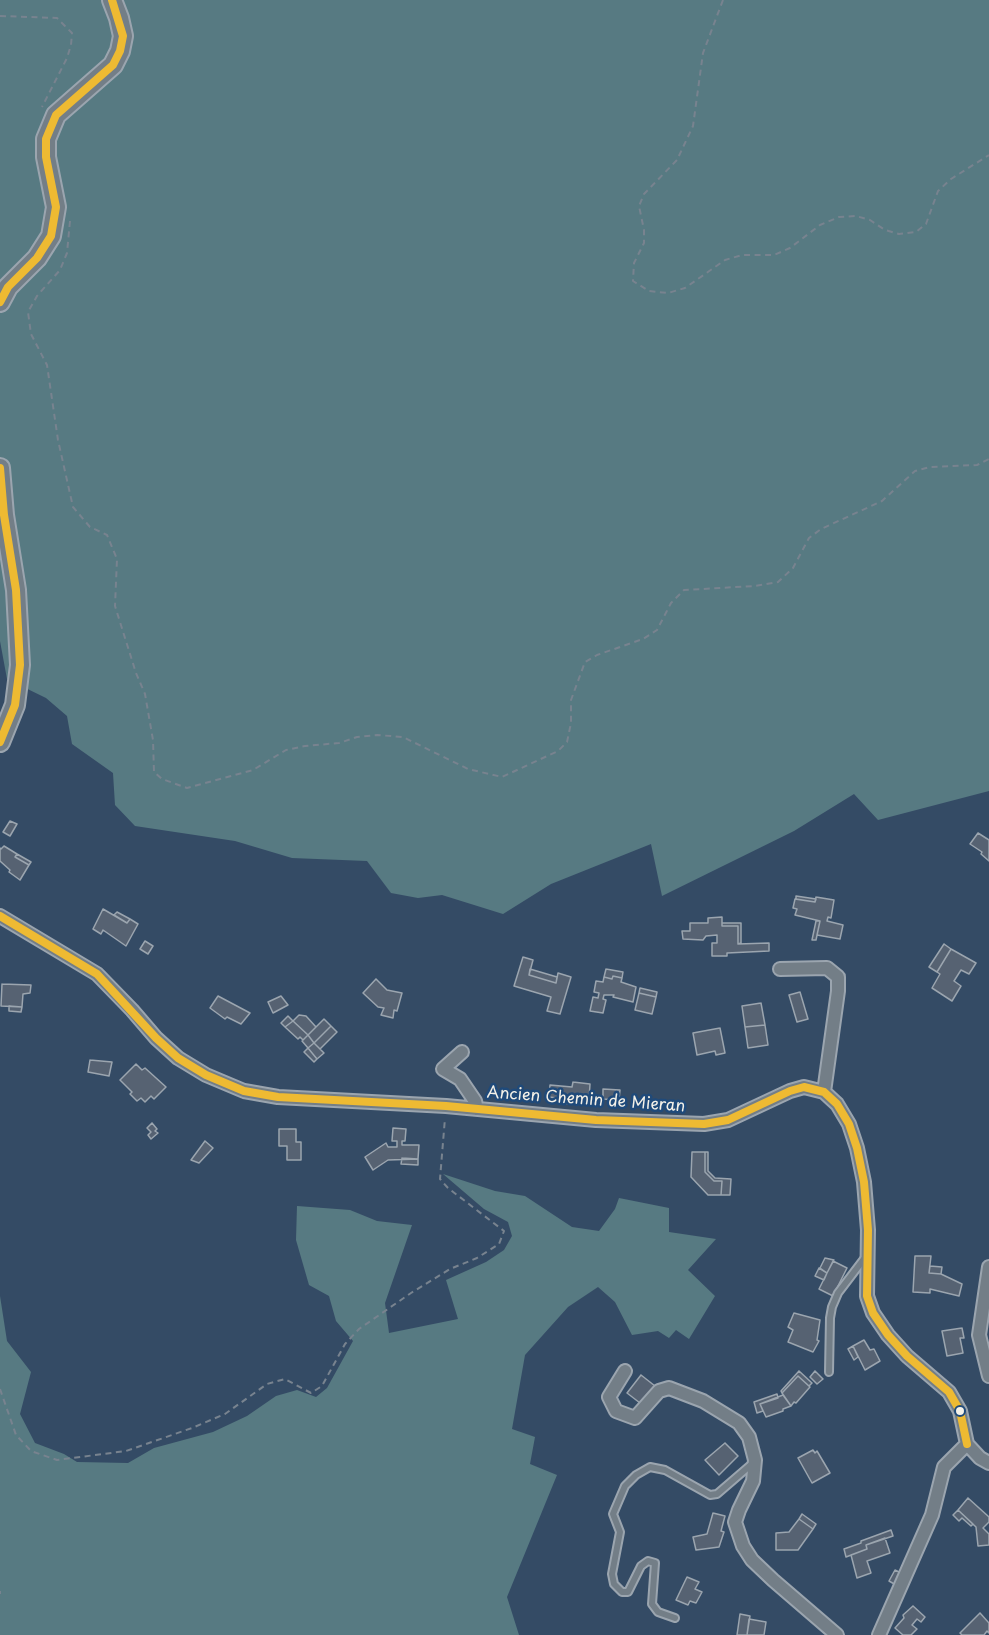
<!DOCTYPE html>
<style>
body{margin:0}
canvas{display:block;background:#344b65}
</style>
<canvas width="989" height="1635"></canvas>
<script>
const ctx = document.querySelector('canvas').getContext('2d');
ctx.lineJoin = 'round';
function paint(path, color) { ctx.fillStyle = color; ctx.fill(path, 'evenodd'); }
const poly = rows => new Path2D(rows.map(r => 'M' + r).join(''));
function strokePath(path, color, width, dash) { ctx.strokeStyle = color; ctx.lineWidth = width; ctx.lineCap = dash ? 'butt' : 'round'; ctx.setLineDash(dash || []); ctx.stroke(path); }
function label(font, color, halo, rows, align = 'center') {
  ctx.font = font + ' "Playpen Sans",sans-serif'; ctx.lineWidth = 5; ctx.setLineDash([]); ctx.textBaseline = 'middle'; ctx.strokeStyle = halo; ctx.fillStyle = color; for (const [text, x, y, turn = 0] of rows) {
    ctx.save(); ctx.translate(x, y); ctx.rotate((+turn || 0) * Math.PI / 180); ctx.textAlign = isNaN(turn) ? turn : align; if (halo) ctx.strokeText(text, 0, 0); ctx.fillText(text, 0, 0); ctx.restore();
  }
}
paint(poly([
 [0,0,989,0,989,791,878,820,854,794,794,831,662,896,651,844,551,884,503,914,442,895,418,898,391,893,367,861,292,858,235,841,135,826,115,805,113,773,72,744,67,716,46,698,7,679,0,641],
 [443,1174,495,1191,525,1196,572,1227,599,1231,615,1209,619,1198,669,1208,669,1232,716,1239,688,1270,715,1296,689,1339,676,1330,669,1338,658,1331,632,1335,615,1302,598,1287,568,1307,525,1355,512,1429,535,1437,530,1464,557,1475,507,1597,519,1635,0,1635,0,1296,7,1341,31,1372,20,1414,35,1443,64,1454,77,1462,128,1463,154,1448,213,1432,247,1416,276,1396,297,1390,316,1397,327,1388,353,1341,336,1321,329,1296,309,1285,296,1240,297,1206,350,1210,377,1221,412,1225,385,1303,389,1333,458,1319,446,1280,486,1262,504,1250,512,1236,508,1222,484,1209]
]), '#577a82');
const building = poly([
 [10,821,17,824,10,836,3,832,10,821],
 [978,833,989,840,989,861,981,854,982,852,970,844,978,833],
 [4,846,17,854,15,857,29,865,20,880,9,872,10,870,0,861,0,848,1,849,4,846],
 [17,854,31,862,29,865,15,857,17,854],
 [796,896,816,899,815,902,796,899,796,896],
 [816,897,834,900,831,918,828,917,827,921,843,925,840,939,817,935,820,921,795,915,797,909,793,908,795,899,815,902,816,897],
 [103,909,127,923,130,919,138,924,126,946,103,930,101,934,93,929,103,909],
 [117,912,130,919,127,923,114,915,117,912],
 [722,917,722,926,738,926,738,944,769,943,769,951,727,953,727,956,712,956,712,943,717,943,717,935,706,936,703,940,683,939,682,931,690,931,690,923,708,923,708,918,722,917],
 [816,921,820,921,816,940,812,940,816,921],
 [722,923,741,923,741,943,738,944,738,926,722,926,722,923],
 [145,941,153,946,148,954,140,949,145,941],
 [944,944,951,949,937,972,929,967,944,944],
 [951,949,976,963,969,974,961,970,954,981,961,986,952,1001,932,988,940,974,937,972,951,949],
 [523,957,533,960,529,975,556,983,558,973,571,977,560,1014,547,1011,551,997,514,986,523,957],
 [530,969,557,977,556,983,529,975,530,969],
 [606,969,623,972,622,978,613,976,612,979,604,977,606,969],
 [613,976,622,978,621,982,636,987,633,1002,613,997,614,995,604,995,603,999,606,1000,603,1013,590,1011,593,997,598,998,599,993,594,992,596,981,603,982,604,977,612,979,613,976],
 [376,979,387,990,402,993,397,1011,394,1010,393,1018,381,1015,384,1008,378,1007,363,993,376,979],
 [2,984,31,985,30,993,23,994,22,1007,1,1006,2,984],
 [640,988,657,992,656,997,639,993,640,988],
 [800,992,808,1019,797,1022,789,995,800,992],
 [639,993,656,997,652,1014,635,1010,639,993],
 [218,996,250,1013,241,1024,227,1017,225,1019,210,1008,218,996],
 [281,996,288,1005,273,1013,268,1002,281,996],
 [761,1003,765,1025,745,1027,742,1006,761,1003],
 [9,1006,22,1007,21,1012,9,1011,9,1006],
 [299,1015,306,1016,316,1027,308,1035,293,1021,299,1015],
 [288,1016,293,1021,285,1027,281,1023,288,1016],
 [324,1019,331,1026,314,1043,308,1035,324,1019],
 [293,1021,308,1035,303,1040,300,1037,298,1039,285,1027,293,1021],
 [765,1025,768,1045,748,1048,745,1027,765,1025],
 [331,1026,337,1032,320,1049,314,1043,331,1026],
 [720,1028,725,1053,716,1055,715,1051,697,1055,693,1033,720,1028],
 [308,1035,314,1043,308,1048,302,1041,308,1035],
 [314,1043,324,1053,317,1059,308,1048,314,1043],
 [308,1048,317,1059,314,1062,304,1052,308,1048],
 [90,1060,112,1062,109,1076,88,1072,90,1060],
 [136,1064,142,1070,145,1068,166,1087,154,1099,151,1096,145,1102,141,1098,137,1101,130,1094,132,1092,120,1080,136,1064],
 [573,1082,590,1084,589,1100,571,1098,570,1104,557,1102,557,1098,549,1097,550,1085,572,1087,573,1082],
 [603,1089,620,1090,619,1100,603,1099,603,1089],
 [152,1123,157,1129,155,1131,158,1133,151,1139,148,1135,151,1132,147,1128,152,1123],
 [393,1128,406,1129,405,1141,402,1141,402,1145,419,1145,418,1159,388,1160,373,1170,365,1157,386,1143,388,1147,397,1147,397,1141,392,1141,393,1128],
 [279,1129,296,1129,296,1142,301,1142,301,1160,287,1160,287,1146,279,1146,279,1129],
 [205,1141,213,1148,199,1163,191,1160,205,1141],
 [692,1152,705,1152,705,1172,714,1181,722,1181,721,1195,708,1195,691,1177,692,1152],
 [705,1152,708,1152,708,1171,715,1178,731,1179,730,1195,721,1195,722,1181,714,1181,705,1172,705,1152],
 [402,1158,418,1159,418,1165,401,1164,402,1158],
 [915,1256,931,1256,929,1273,941,1274,962,1284,959,1296,930,1289,930,1293,913,1292,915,1256],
 [825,1258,834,1260,827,1273,820,1268,825,1258],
 [833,1261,847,1268,833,1296,819,1289,833,1261],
 [930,1266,942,1267,941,1274,929,1273,930,1266],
 [819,1268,827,1273,824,1280,815,1276,819,1268],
 [794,1313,820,1320,817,1340,819,1341,813,1352,788,1342,793,1330,788,1327,794,1313],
 [962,1328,964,1338,960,1338,963,1353,947,1356,942,1331,962,1328],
 [864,1340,870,1350,874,1349,880,1361,865,1370,853,1346,864,1340],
 [853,1346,858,1357,854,1360,848,1349,853,1346],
 [799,1371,812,1383,809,1386,798,1376,782,1393,781,1391,799,1371],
 [815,1371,823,1379,817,1384,810,1377,815,1371],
 [641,1375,655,1386,640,1403,627,1393,641,1375],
 [798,1376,810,1387,796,1403,794,1402,791,1406,782,1393,798,1376],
 [777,1394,778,1398,760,1404,763,1411,757,1413,754,1402,777,1394],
 [783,1395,791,1406,783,1409,783,1411,766,1417,760,1404,783,1395],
 [725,1443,738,1456,719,1475,705,1460,725,1443],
 [813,1450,815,1453,817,1451,830,1473,812,1483,798,1458,813,1450],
 [968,1498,989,1517,989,1522,983,1528,989,1534,989,1545,978,1546,976,1527,958,1510,968,1498],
 [958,1510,973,1524,971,1526,962,1518,959,1521,953,1515,958,1510],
 [713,1513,725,1516,721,1531,724,1532,719,1547,696,1550,693,1537,707,1534,713,1513],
 [802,1514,816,1524,813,1529,799,1519,802,1514],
 [799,1519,813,1529,798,1550,776,1550,776,1533,789,1532,799,1519],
 [891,1530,893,1536,866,1545,867,1549,846,1557,844,1549,861,1543,861,1541,891,1530],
 [885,1538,890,1553,867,1561,871,1573,857,1578,851,1555,867,1549,866,1545,885,1538],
 [895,1570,903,1574,896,1585,889,1581,895,1570],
 [687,1577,699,1582,695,1589,702,1592,696,1603,690,1601,688,1605,676,1600,687,1577],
 [913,1606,925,1617,921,1622,917,1619,912,1625,917,1629,911,1635,903,1635,895,1628,904,1618,903,1615,913,1606],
 [980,1613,989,1623,989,1633,987,1631,984,1635,962,1635,960,1633,980,1613],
 [740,1614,750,1616,747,1635,737,1635,740,1614],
 [749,1619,766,1622,764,1635,747,1635,749,1619]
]);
paint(building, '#566272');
strokePath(building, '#9ba5af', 1.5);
const lane = poly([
 [829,1372,830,1318,832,1307,838,1293,867,1255],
 [675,1618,658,1612,652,1604,655,1563,648,1561,641,1566,628,1592,622,1592,614,1584,612,1574,620,1532,613,1514,625,1486,636,1475,650,1467,665,1470,710,1495,717,1494,753,1463]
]);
const street = poly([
 [0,916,97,974,132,1010,156,1038,178,1058,206,1075,244,1091,278,1097,446,1106,596,1120,704,1124,728,1120,790,1091,804,1087,824,1092,837,1104,849,1124,857,1148,864,1182,868,1230,867,1296,873,1313,888,1335,907,1356,949,1392,960,1411,967,1444],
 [780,969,827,968,838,977,838,991,824,1092],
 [462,1052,443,1069,460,1079,475,1101,477,1109],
 [989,1267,979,1335,989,1376],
 [625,1371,609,1397,616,1411,635,1418,659,1391,669,1388,703,1401,739,1423,749,1437,755,1460,753,1481,739,1510,735,1522,743,1546,752,1560,773,1580,837,1635],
 [967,1444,980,1458,989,1463],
 [879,1635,932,1515,944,1467,967,1444]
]);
const secondary = poly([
 [0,302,8,287,37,258,51,236,56,207,46,157,46,139,56,115,113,65,120,51,123,36,119,18,112,0],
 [0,468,4,515,16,590,20,665,15,705,0,742]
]);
strokePath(lane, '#9ba5af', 10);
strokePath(street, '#9ba5af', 16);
strokePath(secondary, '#9ba5af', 22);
strokePath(poly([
 [723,0,703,53,693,126,677,160,644,194,639,206,644,230,644,243,634,263,633,281,649,291,668,293,685,288,725,260,742,255,774,255,790,248,820,225,839,217,856,216,870,220,885,230,899,234,916,232,926,224,938,191,951,179,989,155],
 [0,16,57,18,72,33,71,45,67,58,42,107],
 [70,221,67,253,60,270,37,296,28,312,31,334,47,365,58,440,73,507,90,527,107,535,117,559,115,606,136,673,145,694,153,740,154,772,162,779,187,788,253,770,286,750,305,746,339,743,357,737,377,735,403,737,468,769,502,777,558,751,567,742,571,723,571,700,585,662,597,655,643,639,657,630,671,603,684,590,755,586,778,582,793,568,809,538,821,529,882,501,915,471,930,467,977,465,989,459],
 [0,1389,16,1435,31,1451,57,1460,126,1451,192,1428,225,1414,267,1384,285,1379,311,1393,322,1386,345,1344,359,1329,411,1293,450,1269,477,1258,499,1244,504,1231,448,1188,440,1179,445,1118],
 [0,1591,0,1594]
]), '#78838f', 2, [6, 4.5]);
strokePath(lane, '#737e87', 6);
strokePath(street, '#737e87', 12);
strokePath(secondary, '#737e87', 18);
strokePath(poly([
 [0,302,8,287,37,258,51,236,56,207,46,157,46,139,56,115,113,65,120,51,123,36,112,0],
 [0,468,4,515,16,590,20,665,15,705,0,742],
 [0,916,97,974,156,1038,178,1058,206,1075,244,1091,278,1097,446,1106,596,1120,704,1124,728,1120,790,1091,804,1087,824,1092,837,1104,849,1124,857,1148,864,1182,868,1230,867,1296,873,1313,888,1335,907,1356,949,1392,960,1411,967,1444]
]), '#eeba32', 8);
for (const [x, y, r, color] of [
 [960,1411,5,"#f4f1e8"]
]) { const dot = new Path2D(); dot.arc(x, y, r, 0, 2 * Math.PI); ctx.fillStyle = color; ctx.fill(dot); strokePath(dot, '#1f4a7a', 2); }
label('16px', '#f4f1e8', '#1f4a7a', [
 ["Ancien Chemin de Mieran",586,1100,4]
]);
</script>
